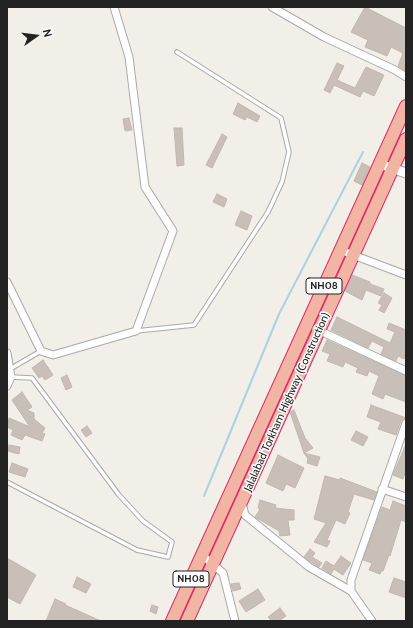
<!DOCTYPE html>
<style>
body{margin:0}
#map{position:relative;width:413px;height:628px;overflow:hidden;background:#f2efe9;font-family:Cabin,sans-serif}
canvas{display:block}
.frame{position:absolute;inset:0;border:8px solid #222;pointer-events:none}
.north{position:absolute;left:16px;top:16px;width:40px;height:40px;-webkit-text-stroke:3px #fff;paint-order:stroke;rotate:76deg;font-size:11px;font-weight:700;line-height:16px;text-align:center;color:#222}
.north::after{content:'';display:block;margin:auto;width:14px;height:18px;background:#222;clip-path:polygon(50% 0,100% 100%,50% 72%,0 100%)}
</style>
<div id="map">
<canvas width="413" height="628"></canvas>
<div class="frame"></div>
<div class="north">N</div>
</div>
<script>
const ctx = document.querySelector('canvas').getContext('2d');
ctx.lineJoin = 'round';
const poly = rows => new Path2D(rows.map(r => 'M' + r).join(''));
function strokePath(path, color, width, dash) { ctx.strokeStyle = color; ctx.lineWidth = width; ctx.lineCap = dash ? 'butt' : 'round'; ctx.setLineDash(dash || []); ctx.stroke(path); }
function paint(path, color) { ctx.fillStyle = color; ctx.fill(path, 'evenodd'); }
function label(font, color, halo, rows, align = 'center') {
  ctx.font = font + ' Cabin,sans-serif'; ctx.lineWidth = 3; ctx.setLineDash([]); ctx.textBaseline = 'middle'; ctx.strokeStyle = halo; ctx.fillStyle = color; for (const [text, x, y, turn = 0] of rows) {
    ctx.save(); ctx.translate(x, y); ctx.rotate((+turn || 0) * Math.PI / 180); ctx.textAlign = isNaN(turn) ? turn : align; if (halo) ctx.strokeText(text, 0, 0); ctx.fillText(text, 0, 0); ctx.restore();
  }
}
strokePath(poly([
 [204,496,279,314,363,152]
]), '#aad3df', 2);
const building = poly([
 [365,7,406,28,406,71,398,66,403,53,391,47,387,56,365,47,368,40,351,32,365,7],
 [337,63,344,66,337,80,355,88,366,67,384,75,374,96,363,91,360,97,334,85,330,93,324,90,337,63],
 [238,103,260,116,257,122,247,117,245,120,233,114,238,103],
 [129,118,132,130,125,131,123,119,129,118],
 [174,128,182,128,184,165,177,166,174,128],
 [222,134,227,137,212,168,206,165,222,134],
 [362,163,370,167,362,185,354,181,362,163],
 [217,194,227,199,224,207,213,202,217,194],
 [241,211,252,216,247,230,235,225,241,211],
 [352,275,370,282,370,284,384,289,381,296,366,290,362,300,345,291,352,275],
 [384,293,392,298,384,313,379,310,382,305,378,303,384,293],
 [337,317,390,343,395,332,387,329,389,323,406,330,406,354,404,359,398,356,396,361,381,354,384,347,372,341,368,348,331,330,337,317],
 [327,340,406,376,406,402,385,394,383,399,372,394,379,376,369,371,367,376,356,372,358,368,345,362,343,367,327,361,330,354,322,351,327,340],
 [43,360,53,375,45,380,42,376,39,378,32,368,43,360],
 [67,375,72,387,66,390,61,378,67,375],
 [22,392,32,407,27,410,34,413,34,419,45,428,42,433,45,434,42,441,25,435,22,440,11,435,13,430,7,427,9,418,30,427,12,400,22,392],
 [371,405,406,418,401,421,396,435,378,429,381,422,367,417,371,405],
 [294,410,305,438,313,448,304,453,290,412,294,410],
 [87,426,92,433,86,437,81,430,87,426],
 [356,431,368,437,363,446,351,440,356,431],
 [406,444,406,470,403,479,393,475,406,444],
 [9,445,20,447,19,454,8,451,9,445],
 [304,453,320,457,317,466,307,463,308,459,304,453],
 [278,455,304,468,295,488,286,484,283,491,266,483,278,455],
 [12,463,28,469,25,477,9,472,12,463],
 [325,476,340,480,340,478,377,492,374,500,354,494,348,512,350,513,345,524,336,520,327,540,330,541,327,547,314,542,326,523,314,519,325,476],
 [260,500,276,505,275,508,294,510,294,520,288,520,290,535,280,536,279,531,255,517,260,509,258,508,260,500],
 [393,501,406,506,406,522,401,520,390,556,389,555,383,571,381,571,380,574,369,570,372,563,363,560,382,507,390,510,393,501],
 [310,549,315,553,312,557,322,563,319,567,304,557,310,549],
 [341,556,351,563,343,575,334,569,331,574,322,568,326,561,334,566,341,556],
 [7,558,36,575,20,604,7,597,7,558],
 [77,577,91,584,86,593,73,587,77,577],
 [394,578,406,582,406,598,389,592,394,578],
 [239,583,241,589,233,591,231,584,239,583],
 [258,589,265,600,246,612,239,601,258,589],
 [55,599,66,604,65,605,101,621,46,621,55,599],
 [152,605,158,607,156,614,150,611,152,605],
 [280,608,286,616,279,621,272,621,268,617,280,608]
]);
paint(building, '#c7bfb8');
strokePath(building, '#c4b6ab', 1);
const service = poly([
 [136,331,194,325,268,212,282,182,289,152,281,118,177,52],
 [10,369,41,351],
 [7,482,137,550,168,557,172,542,143,521,119,495,32,378,11,377]
]);
const minor = poly([
 [272,7,324,37,395,70,406,77],
 [340,250,406,275],
 [7,282,41,351,53,355,136,331,173,231,145,187,129,57,114,7],
 [316,329,406,371],
 [7,353,11,377,7,386],
 [382,489,406,497],
 [242,503,245,515,309,567,351,591],
 [202,555,223,573,235,621],
 [372,621,351,591,351,580,406,423]
]);
const tertiary = poly([
 [380,164,406,173]
]);
const trunk = poly([
 [172,621,406,106],
 [187,621,406,139]
]);
strokePath(service, '#a9a9a9', 5.5);
strokePath(minor, '#a9a9a9', 9);
strokePath(tertiary, '#a9a9a9', 11);
strokePath(trunk, '#dc2a67', 14);
strokePath(service, '#fff', 3.5);
strokePath(minor, '#fff', 7);
strokePath(tertiary, '#fff', 9);
strokePath(trunk, '#f2b4a3', 12);
for (const [x, y, w] of [
 [324,286,36],
 [191,579,36]
]) { const box = new Path2D(); box.roundRect(x - w / 2, y - 8, w, 16, 3); ctx.fillStyle = '#fff'; ctx.fill(box); strokePath(box, '#222', 1); }
label('bold 10px', '#222', null, [
 ["NH08",324,286],
 ["NH08",191,579]
]);
label('11px', '#222', '#fff', [
 ["Jalalabad Torkham Highway (Construction)",287,402,-66]
]);
</script>
